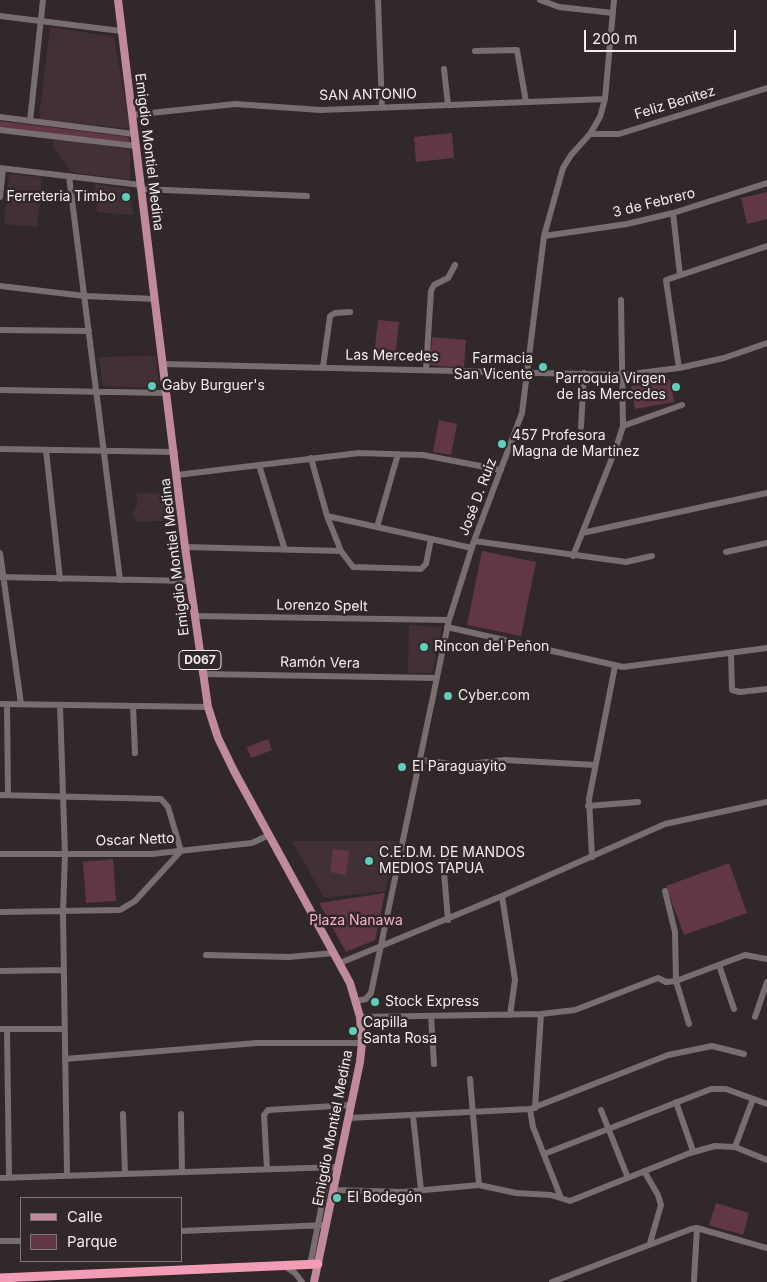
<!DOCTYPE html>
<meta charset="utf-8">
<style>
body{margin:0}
#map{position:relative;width:767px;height:1282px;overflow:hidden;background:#31282a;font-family:Inter,sans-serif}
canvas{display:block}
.legend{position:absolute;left:20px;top:1197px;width:162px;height:65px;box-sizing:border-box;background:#31282a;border:1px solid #7f7678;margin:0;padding:6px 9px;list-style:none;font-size:15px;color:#f3ecee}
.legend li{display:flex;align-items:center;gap:10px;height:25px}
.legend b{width:25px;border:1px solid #7f7678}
.scale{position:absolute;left:584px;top:30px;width:152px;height:22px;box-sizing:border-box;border:2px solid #f3ecee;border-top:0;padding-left:6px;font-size:15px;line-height:18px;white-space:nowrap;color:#f3ecee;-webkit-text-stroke:4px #31282a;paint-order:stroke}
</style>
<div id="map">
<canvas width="767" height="1282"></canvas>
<ul class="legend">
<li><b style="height:6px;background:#c18a9a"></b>Calle</li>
<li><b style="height:14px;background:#623744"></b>Parque</li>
</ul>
<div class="scale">200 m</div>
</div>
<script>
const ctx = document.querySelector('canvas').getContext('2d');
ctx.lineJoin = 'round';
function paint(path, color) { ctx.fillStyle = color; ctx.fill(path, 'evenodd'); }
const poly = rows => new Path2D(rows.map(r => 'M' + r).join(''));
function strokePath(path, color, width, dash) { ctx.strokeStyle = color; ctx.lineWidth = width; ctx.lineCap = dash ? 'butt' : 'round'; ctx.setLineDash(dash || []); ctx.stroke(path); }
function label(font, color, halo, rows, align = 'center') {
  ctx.font = font + ' Inter,sans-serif'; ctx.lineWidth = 5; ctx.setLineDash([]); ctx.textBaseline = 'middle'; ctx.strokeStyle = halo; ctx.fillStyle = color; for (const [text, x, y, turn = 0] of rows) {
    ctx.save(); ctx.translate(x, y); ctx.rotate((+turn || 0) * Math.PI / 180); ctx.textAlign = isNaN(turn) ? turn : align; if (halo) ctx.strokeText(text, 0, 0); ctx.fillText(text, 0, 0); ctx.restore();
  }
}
paint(poly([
 [50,27,114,37,130,129,39,119],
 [55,138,130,150,130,180,71,172,53,147],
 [9,174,42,177,37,227,4,224],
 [95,184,130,189,133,215,97,212],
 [156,356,159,388,103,386,99,357],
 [137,493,175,494,177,520,138,522,132,515,137,506],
 [409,625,442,627,432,673,408,673],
 [292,841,397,841,385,891,324,898]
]), '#413136');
paint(poly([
 [0,121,128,137,130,142,0,128],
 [452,133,454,158,416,162,414,137],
 [767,192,767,219,747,224,741,198],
 [378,320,399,322,395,359,374,357],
 [432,337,466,340,464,368,430,365],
 [670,379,674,402,635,409,631,386],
 [439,420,457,424,451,455,433,452],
 [482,551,536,562,521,636,467,625],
 [268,739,272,750,251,758,247,747],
 [333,849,349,851,346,875,330,872],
 [113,859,116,901,86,903,83,862],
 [729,863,747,913,684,935,666,886],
 [385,893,375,940,346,952,319,903],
 [716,1203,749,1213,743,1235,709,1225]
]), '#623744');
strokePath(poly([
 [378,0,382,108],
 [540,0,559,7,613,13],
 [0,16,121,31],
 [475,51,517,50,526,102],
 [444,69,448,105],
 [132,115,235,104,321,110,605,99],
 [0,117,134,134],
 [30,121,43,0],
 [0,130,136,146],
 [590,134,619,134,767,88],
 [0,168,141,185],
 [69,176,120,580],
 [141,189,307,196],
 [0,197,3,169],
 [673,213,680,275],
 [544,236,627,224,673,213,767,183],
 [0,286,85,296,155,299],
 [0,330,89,331],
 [163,364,623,375,679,368,724,358,767,343],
 [323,367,330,316,335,313,350,312],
 [679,368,666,280,767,246],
 [426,370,431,291,434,285,448,278,455,265],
 [0,390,167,393],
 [623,426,682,405],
 [581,427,584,373],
 [0,449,175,452],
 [46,450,60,579],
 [311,458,327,516,341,551,353,567,421,569,426,564,431,539],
 [259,465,285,550],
 [177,475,359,453,423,455,501,470],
 [327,516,472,548],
 [377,527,398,454],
 [582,533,767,493],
 [474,541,626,562,652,556],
 [185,547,341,551],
 [726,552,767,543],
 [0,553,21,704],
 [573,556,616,448,623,426,621,300],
 [0,577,190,581],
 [194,616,449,620],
 [447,627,623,667,767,648],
 [731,653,732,690,740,692,767,689],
 [202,674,437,678],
 [0,704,208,707],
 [7,704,8,795],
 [60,705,65,854,63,912,67,1175],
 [133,706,135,753],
 [420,760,460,765,505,760,595,765],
 [0,795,161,799,168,807,181,851,135,901,120,910,0,912],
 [588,806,638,802],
 [446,852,444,872,448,920],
 [0,854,152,854,252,843,269,835],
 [592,857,589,799,615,666],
 [665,891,675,932,676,981,689,1024],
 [502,896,515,980,510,1015],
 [206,955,289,957,334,953],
 [340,963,502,896,665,824,767,802],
 [719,965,734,1009],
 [0,971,64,970],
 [357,1001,366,999,371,993,449,620,474,541,522,413,544,236,563,168,571,155,590,134,600,117,605,99,614,0],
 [431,1016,434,1064],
 [360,1017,541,1014,575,1010,658,978,666,982,676,981,745,955,767,959],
 [755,1017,767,982],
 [0,1029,64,1029],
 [7,1029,9,1177],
 [65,1059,257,1043,362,1043],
 [470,1079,479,1185],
 [676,1102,693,1151],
 [535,1108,541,1014],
 [530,1109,533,1127,561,1198],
 [601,1110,628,1178],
 [123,1114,125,1173],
 [181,1114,182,1172],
 [413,1116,421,1190],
 [348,1118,530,1109,668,1055,712,1046,744,1054],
 [735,1147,753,1099],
 [544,1154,711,1089,726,1089,767,1104],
 [267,1169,264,1115,268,1110,351,1105],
 [644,1171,658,1195,661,1205,650,1243],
 [0,1178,339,1167],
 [334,1190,403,1192,479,1185,516,1193,551,1195,570,1201,690,1153,715,1146,735,1147,767,1160],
 [181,1231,327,1225],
 [0,1241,21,1241],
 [310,1265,329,1168],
 [284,1266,295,1273,302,1282],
 [694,1280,697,1228],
 [552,1282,691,1229,697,1228,767,1248]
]), '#786e70', 6);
strokePath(poly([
 [118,0,185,547,208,707,218,738,234,771,350,983,360,1017,362,1043,360,1062,314,1282]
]), '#c18a9a', 8);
strokePath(poly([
 [0,1278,318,1264]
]), '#f29cb6', 9);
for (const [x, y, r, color] of [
 [126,197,5,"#5ccebb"],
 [543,367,5,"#5ccebb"],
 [152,386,5,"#5ccebb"],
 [676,387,5,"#5ccebb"],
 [502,444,5,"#5ccebb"],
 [424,647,5,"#5ccebb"],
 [448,696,5,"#5ccebb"],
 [402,767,5,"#5ccebb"],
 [369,861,5,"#5ccebb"],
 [375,1002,5,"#5ccebb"],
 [353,1031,5,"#5ccebb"],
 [337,1198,5,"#5ccebb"]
]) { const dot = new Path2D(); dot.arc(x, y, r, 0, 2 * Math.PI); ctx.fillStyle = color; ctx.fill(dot); strokePath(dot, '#31282a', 2); }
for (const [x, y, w] of [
 [200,660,42]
]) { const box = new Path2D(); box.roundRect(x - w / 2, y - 9.5, w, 19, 4); ctx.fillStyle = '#31282a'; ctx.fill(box); strokePath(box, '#f3ecee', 1); }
label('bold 12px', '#f3ecee', null, [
 ["D067",200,660]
]);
label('14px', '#f3ecee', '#31282a', [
 ["SAN ANTONIO",368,95,-1],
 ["Feliz Benitez",675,103,-17],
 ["Emigdio Montiel Medina",149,152,83],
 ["3 de Febrero",654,203,-14],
 ["Las Mercedes",392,356,1],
 ["José D. Ruiz",478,497,-69],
 ["Emigdio Montiel Medina",175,557,-97],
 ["Lorenzo Spelt",322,606,1],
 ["Ramón Vera",320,663,1],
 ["Oscar Netto",135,840,-2],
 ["Emigdio Montiel Medina",333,1128,-79]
]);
label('14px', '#f3ecee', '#31282a', [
 ["Ferreteria Timbo",116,197,"right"],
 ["Farmacia",533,359,"right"],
 ["San Vicente",533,375,"right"],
 ["Parroquia Virgen",666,379,"right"],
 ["de las Mercedes",666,395,"right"],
 ["Gaby Burguer's",162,386],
 ["457 Profesora",512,436],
 ["Magna de Martinez",512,452],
 ["Rincon del Peñon",434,647],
 ["Cyber.com",458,696],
 ["El Paraguayito",412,767],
 ["C.E.D.M. DE MANDOS",379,853],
 ["MEDIOS TAPUA",379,869],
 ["Stock Express",385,1002],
 ["Capilla",363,1023],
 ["Santa Rosa",363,1039],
 ["El Bodegón",347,1198]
], 'left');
label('14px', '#fab0c5', '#31282a', [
 ["Plaza Nanawa",356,921]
]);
</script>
